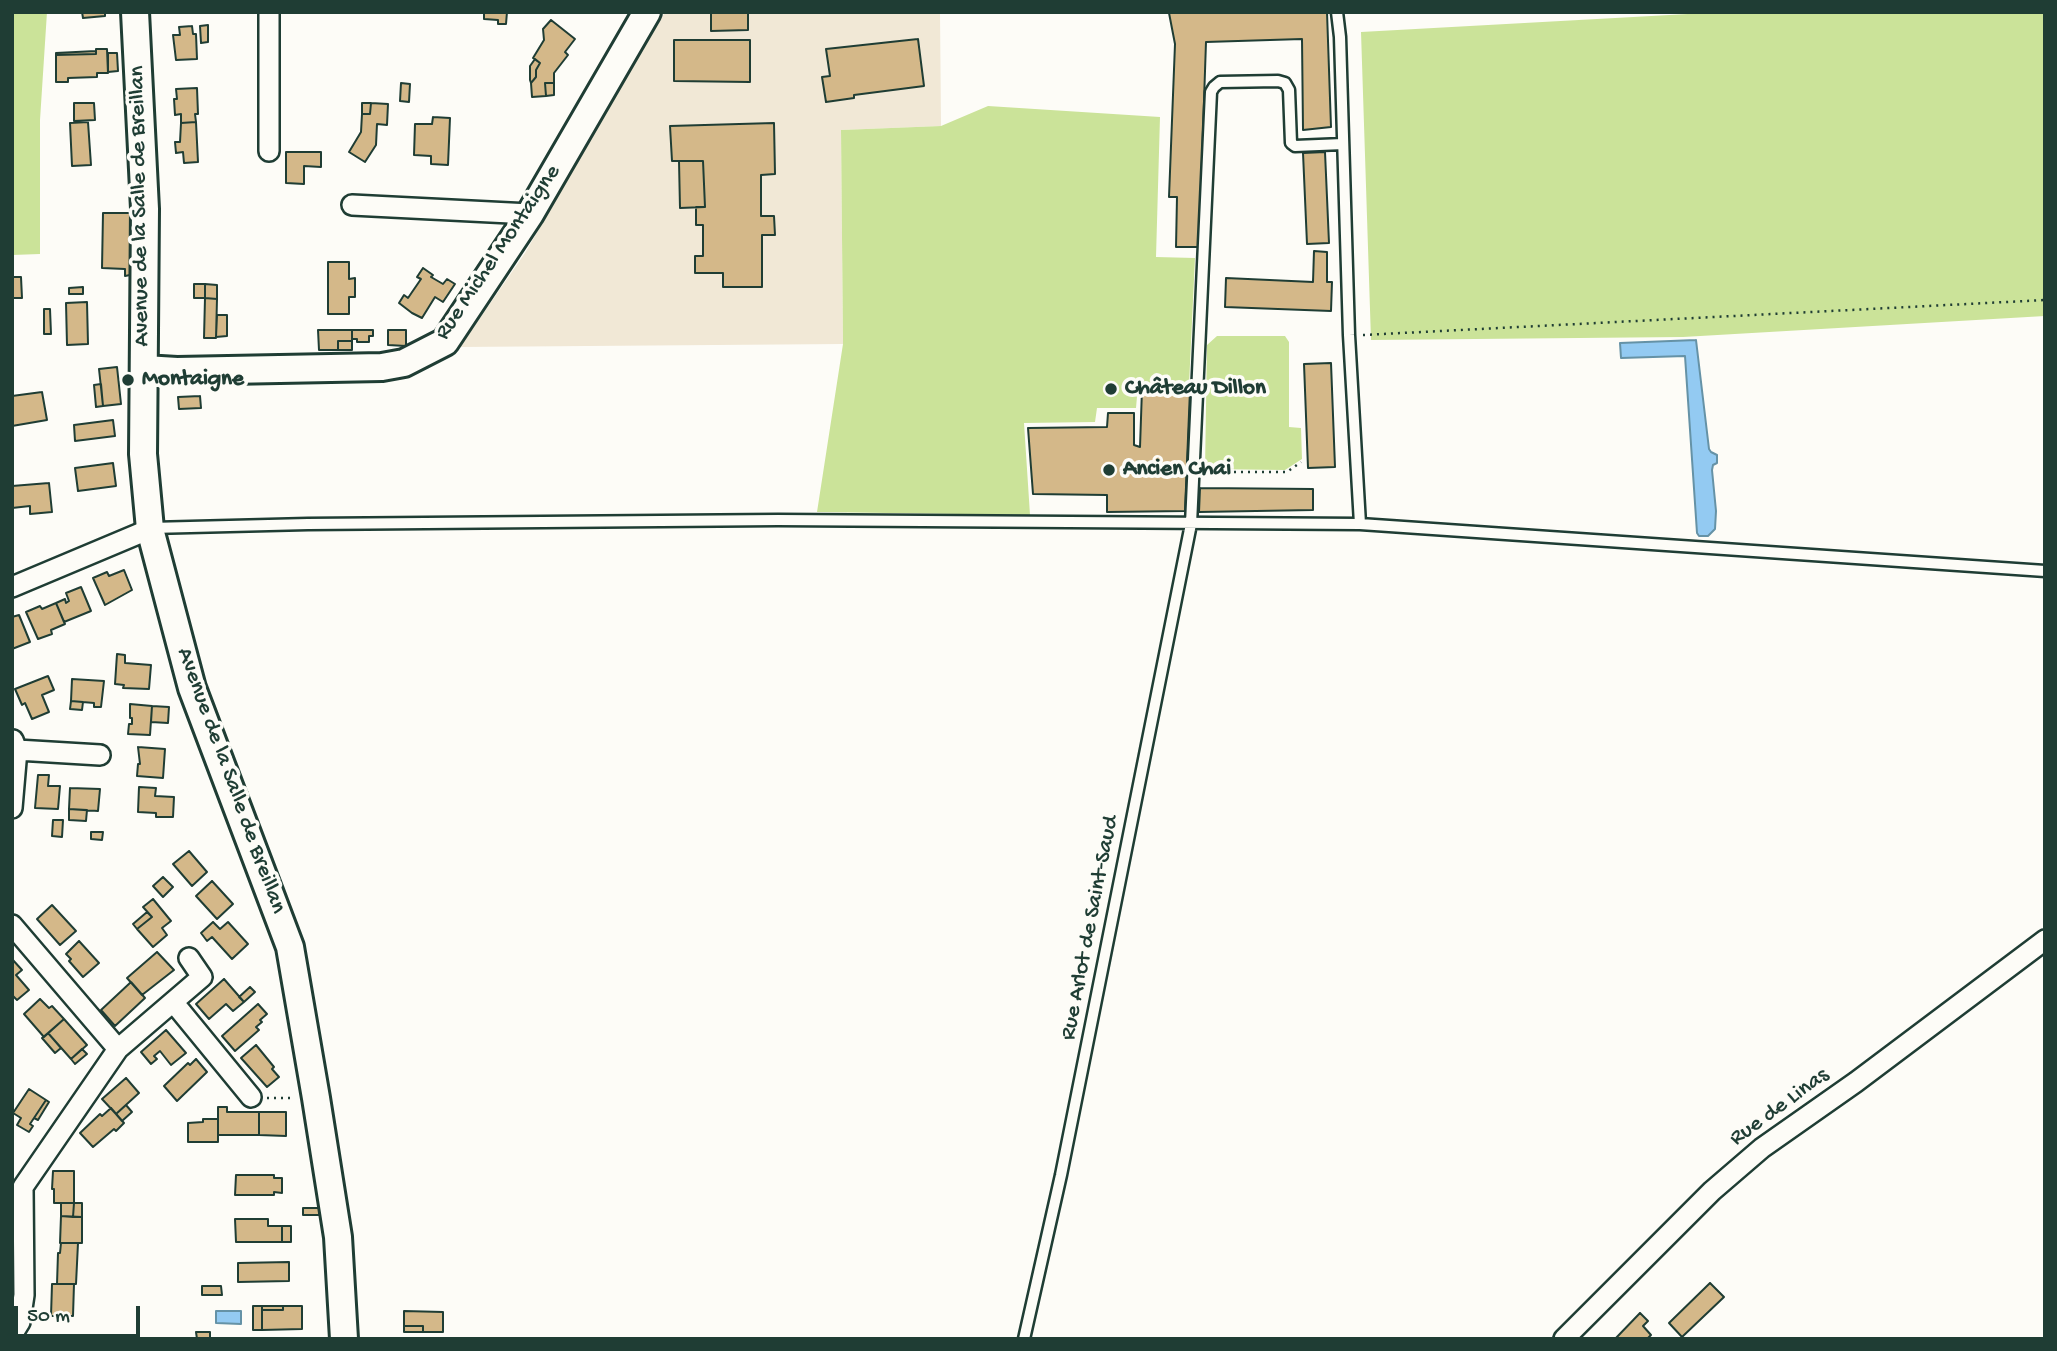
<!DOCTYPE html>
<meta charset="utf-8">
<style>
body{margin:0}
#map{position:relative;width:2057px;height:1351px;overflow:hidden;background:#fdfcf7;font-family:"Gochi Hand",sans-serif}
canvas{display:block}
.frame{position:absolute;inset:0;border:14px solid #1f3d34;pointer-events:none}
.scale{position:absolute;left:14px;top:1306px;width:126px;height:32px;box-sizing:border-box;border:4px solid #1f3d34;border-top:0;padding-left:9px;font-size:21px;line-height:24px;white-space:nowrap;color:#1f3d34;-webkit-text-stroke:5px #fdfcf7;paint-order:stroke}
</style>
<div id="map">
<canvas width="2057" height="1351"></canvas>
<div class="frame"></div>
<div class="scale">50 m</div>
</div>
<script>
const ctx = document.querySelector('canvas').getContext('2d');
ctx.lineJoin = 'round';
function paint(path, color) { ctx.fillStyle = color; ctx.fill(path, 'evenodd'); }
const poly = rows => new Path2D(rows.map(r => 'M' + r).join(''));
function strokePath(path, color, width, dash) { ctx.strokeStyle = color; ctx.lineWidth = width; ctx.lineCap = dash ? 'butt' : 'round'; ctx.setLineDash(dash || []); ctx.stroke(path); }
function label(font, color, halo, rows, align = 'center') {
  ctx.font = font + ' "Gochi Hand",sans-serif'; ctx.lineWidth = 7; ctx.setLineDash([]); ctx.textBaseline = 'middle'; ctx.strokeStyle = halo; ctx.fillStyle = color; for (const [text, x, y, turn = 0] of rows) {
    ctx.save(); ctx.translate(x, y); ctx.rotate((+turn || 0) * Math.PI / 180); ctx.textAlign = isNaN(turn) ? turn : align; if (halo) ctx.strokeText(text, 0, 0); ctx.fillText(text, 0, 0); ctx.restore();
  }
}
paint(poly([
 [665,12,940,12,941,126,841,130,843,344,460,347,525,253]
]), '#f1e8d6');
paint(poly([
 [12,12,47,12,40,120,40,254,12,255],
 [1724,12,2045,12,2045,316,1683,337,1371,340,1361,32],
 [988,106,1160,117,1156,257,1195,258,1189,385,1138,385,1136,408,1097,408,1095,422,1024,423,1030,515,817,512,843,344,841,130,941,126],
 [1217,336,1285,336,1289,342,1289,427,1301,428,1302,459,1285,470,1205,469,1207,345]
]), '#cbe399');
const water = poly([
 [1696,340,1709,449,1711,452,1717,455,1717,463,1713,465,1712,470,1716,511,1715,529,1708,536,1699,536,1697,533,1696,518,1685,356,1621,358,1620,343,1696,340],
 [216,1311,241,1311,241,1324,216,1323,216,1311]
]);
paint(water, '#93caf2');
strokePath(water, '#6592a6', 2);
const building = poly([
 [82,12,105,12,105,16,83,18,82,12],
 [484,12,507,12,506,24,498,24,498,20,484,19,484,12],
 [711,12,748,12,748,30,711,31,711,12],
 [1184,12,1327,12,1331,127,1303,130,1302,39,1206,42,1199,247,1176,247,1177,197,1169,197,1175,44,1169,13,1184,12],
 [551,20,575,39,565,52,568,55,554,73,554,83,545,83,546,96,532,97,531,83,536,77,536,70,540,63,533,58,544,40,543,29,551,20],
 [208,25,208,42,201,43,200,26,208,25],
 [192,26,193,34,196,34,197,59,176,60,173,35,180,35,179,27,192,26],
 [918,39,924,86,854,95,854,98,826,102,822,77,830,76,826,49,918,39],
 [674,40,750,40,750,82,674,81,674,40],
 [96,49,107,49,108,73,97,73,97,77,68,78,68,82,56,82,56,55,96,54,96,49],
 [96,51,96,54,56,55,56,53,96,51],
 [108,53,117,53,118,71,108,72,108,53],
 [535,59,540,63,536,70,536,77,531,83,530,80,530,66,535,59],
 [401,83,410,84,409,102,400,101,401,83],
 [545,83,554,83,554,95,546,96,545,83],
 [197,88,198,114,195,114,196,122,181,123,181,114,175,115,174,99,177,99,176,89,197,88],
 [74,103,94,103,95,120,74,121,74,103],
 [362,103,371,103,370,114,362,114,362,103],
 [371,103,388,104,387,125,377,124,376,145,365,162,349,152,361,132,362,114,370,114,371,103],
 [433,117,450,118,448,165,431,164,431,156,414,155,415,124,432,124,433,117],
 [88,122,91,165,72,166,70,123,88,122],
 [196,122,198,162,184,163,183,152,176,153,175,142,180,142,181,123,196,122],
 [774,123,775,174,761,175,761,216,774,216,775,235,762,235,762,287,723,287,723,273,695,273,695,256,703,256,703,225,696,225,696,207,705,207,703,161,672,161,670,126,774,123],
 [286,152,321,152,321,167,304,166,304,184,286,183,286,152],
 [1325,152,1329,243,1307,244,1303,153,1325,152],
 [679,161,703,161,705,207,680,208,679,161],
 [103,213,130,213,130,275,125,276,125,269,102,268,103,213],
 [1314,251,1327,252,1327,282,1332,282,1331,311,1225,307,1226,278,1313,282,1314,251],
 [328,262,349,262,349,279,355,278,355,297,349,297,349,314,328,314,328,262],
 [423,268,433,275,431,277,443,284,447,279,455,284,443,302,435,297,422,318,412,313,399,303,404,295,408,298,421,279,417,277,423,268],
 [12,277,21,277,22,298,12,298,12,277],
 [194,284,205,284,205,298,194,298,194,284],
 [205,284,217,285,217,299,205,298,205,284],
 [83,287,83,294,69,294,69,288,83,287],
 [205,298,217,299,216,338,204,338,205,298],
 [87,302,88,344,67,345,66,303,87,302],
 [44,309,50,309,51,334,44,334,44,309],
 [217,315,227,315,227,336,216,337,217,315],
 [318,330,352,330,352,341,338,341,338,350,319,350,318,330],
 [352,330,373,330,373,336,369,336,369,342,357,342,357,339,352,339,352,330],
 [388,330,406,330,406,346,388,345,388,330],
 [338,341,352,341,352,350,338,350,338,341],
 [1331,363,1335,467,1308,468,1304,364,1331,363],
 [117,367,121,404,103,406,99,369,117,367],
 [101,384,103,406,96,407,94,385,101,384],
 [1142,389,1190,390,1185,511,1107,512,1107,495,1033,494,1028,428,1107,427,1108,413,1134,413,1134,445,1140,447,1142,389],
 [42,392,47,420,12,426,12,396,42,392],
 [200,396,201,408,179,409,178,397,200,396],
 [113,420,115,436,75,441,74,425,113,420],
 [113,463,116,486,78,491,75,468,113,463],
 [49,483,52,512,30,514,30,506,12,508,12,486,49,483],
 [1200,488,1313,489,1313,510,1199,512,1200,488],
 [124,570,132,590,105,605,93,578,107,572,109,576,124,570],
 [81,587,91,611,64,622,56,603,65,599,66,603,69,601,66,593,81,587],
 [56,603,65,624,51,630,52,634,38,639,26,612,40,606,42,609,56,603],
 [19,615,30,642,12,649,12,617,19,615],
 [117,654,125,655,125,663,151,665,149,689,123,688,124,685,115,684,117,654],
 [48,676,54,690,42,695,49,712,32,719,25,703,22,705,15,689,48,676],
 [72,679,104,681,101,707,94,707,94,703,71,701,72,679],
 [71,701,83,702,82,710,70,709,71,701],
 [130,704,152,706,150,735,128,734,129,724,132,724,132,718,130,718,130,704],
 [152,706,169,707,168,723,151,722,152,706],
 [138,747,165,749,163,778,137,776,138,764,140,764,138,747],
 [38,775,49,775,48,786,60,786,58,809,35,808,38,775],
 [139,787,156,788,155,796,174,797,173,817,156,817,156,813,138,812,139,787],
 [70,788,100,789,98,811,69,809,70,788],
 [69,809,87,810,86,821,69,820,69,809],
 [53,820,63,820,62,837,52,836,53,820],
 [91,832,103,832,102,840,91,839,91,832],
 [189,851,207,872,192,886,173,864,189,851],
 [163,877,173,887,163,897,153,886,163,877],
 [212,881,233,904,217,919,196,896,212,881],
 [153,899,171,921,162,928,167,935,153,947,137,929,152,917,143,907,153,899],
 [52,905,76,931,60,945,37,919,52,905],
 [147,912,152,917,137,929,133,924,147,912],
 [213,922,220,929,228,922,248,944,232,959,212,937,207,941,201,933,213,922],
 [79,941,99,963,83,977,69,961,71,959,66,954,79,941],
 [157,952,174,970,142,995,127,978,157,952],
 [12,959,22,970,16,975,29,990,17,1000,12,995,12,959],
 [224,979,244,1002,233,1011,226,1004,209,1019,196,1004,224,979],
 [131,982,145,998,115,1026,101,1010,131,982],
 [250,987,255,992,244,1002,239,997,250,987],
 [40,999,49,1008,52,1006,64,1019,44,1037,24,1014,40,999],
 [258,1004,267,1014,260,1020,262,1022,256,1027,259,1030,235,1051,222,1036,258,1004],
 [64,1019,87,1045,71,1059,48,1033,64,1019],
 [166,1030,186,1053,171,1065,160,1051,154,1056,157,1059,151,1064,141,1052,166,1030],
 [48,1033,61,1048,55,1053,42,1038,48,1033],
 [256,1045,274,1067,272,1069,279,1077,267,1087,241,1058,256,1045],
 [82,1049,87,1054,75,1064,71,1059,82,1049],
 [196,1059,207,1072,177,1101,164,1086,188,1063,190,1065,196,1059],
 [126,1078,139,1093,116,1114,102,1099,126,1078],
 [29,1089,46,1100,30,1124,33,1126,29,1132,17,1125,21,1118,13,1113,29,1089],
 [46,1100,49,1102,38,1120,34,1118,46,1100],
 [126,1105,132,1112,122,1121,116,1114,126,1105],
 [218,1107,227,1107,227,1112,259,1112,259,1135,218,1135,218,1107],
 [111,1108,124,1123,116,1131,114,1129,93,1147,80,1133,100,1114,102,1116,111,1108],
 [259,1112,286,1112,286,1136,259,1135,259,1112],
 [203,1119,218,1119,218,1142,188,1142,188,1123,203,1122,203,1119],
 [53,1171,74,1171,74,1203,54,1203,54,1189,52,1189,53,1171],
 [236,1175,274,1175,274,1178,282,1178,282,1193,274,1192,274,1195,235,1195,236,1175],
 [61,1203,74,1203,73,1217,61,1216,61,1203],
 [74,1203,82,1203,82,1217,73,1217,74,1203],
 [303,1208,319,1208,319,1215,303,1215,303,1208],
 [61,1216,82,1217,82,1243,60,1243,61,1216],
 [235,1219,268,1219,268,1226,282,1226,282,1242,236,1242,235,1219],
 [282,1226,291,1226,291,1242,282,1242,282,1226],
 [61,1243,78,1243,76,1284,57,1284,58,1253,60,1253,61,1243],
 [289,1262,289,1281,238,1282,238,1263,289,1262],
 [1710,1283,1724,1297,1682,1337,1669,1323,1710,1283],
 [52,1284,74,1284,73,1316,51,1316,52,1284],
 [202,1286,221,1286,222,1295,202,1295,202,1286],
 [253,1306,262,1306,262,1330,253,1330,253,1306],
 [262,1306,283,1306,283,1310,262,1310,262,1306],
 [283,1306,302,1306,302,1329,262,1330,262,1310,283,1310,283,1306],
 [404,1311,443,1312,443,1332,423,1332,423,1326,404,1326,404,1311],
 [1640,1313,1648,1321,1643,1326,1651,1335,1647,1339,1615,1339,1640,1313],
 [404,1326,423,1326,423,1332,404,1332,404,1326],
 [196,1332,210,1332,210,1339,197,1339,196,1332]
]);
paint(building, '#d4b889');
strokePath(building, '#1f3d34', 2);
const lane = poly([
 [1360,524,2045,571],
 [151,528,308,524,778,520,1360,524,1349,335,1340,37,1337,12],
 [1024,1339,1061,1175,1191,524,1211,92,1214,87,1220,82,1278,81,1285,83,1289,90,1291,143,1295,146,1343,144]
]);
const street = poly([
 [269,151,269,12],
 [352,205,530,214],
 [12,587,150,529],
 [17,750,100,755],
 [12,808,17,750,13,740],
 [12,925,118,1049,23,1187,24,1295,20,1322,12,1335],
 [174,1003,251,1097],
 [118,1049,202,977,189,958],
 [1564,1339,1712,1191,1762,1148,1856,1082,2045,940]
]);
const secondary = poly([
 [135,12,145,209,143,454,150,529,192,688,290,947,316,1098,338,1237,344,1339],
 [144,369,177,371,382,367,404,363,445,342,530,214,647,12]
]);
strokePath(lane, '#1f3d34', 15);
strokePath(street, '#1f3d34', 24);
strokePath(secondary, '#1f3d34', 32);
strokePath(poly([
 [1363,335,2045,300],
 [1206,472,1287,472,1301,462],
 [267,1098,295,1098]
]), '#1f3d34', 2.5, [2, 5]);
strokePath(lane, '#fdfcf7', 10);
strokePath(street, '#fdfcf7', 19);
strokePath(secondary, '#fdfcf7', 26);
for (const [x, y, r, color] of [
 [128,380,7,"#1f3d34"],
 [1111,389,7,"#1f3d34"],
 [1109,470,7,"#1f3d34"]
]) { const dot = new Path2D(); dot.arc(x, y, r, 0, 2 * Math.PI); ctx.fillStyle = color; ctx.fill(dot); strokePath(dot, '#fdfcf7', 2.5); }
label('23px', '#1f3d34', '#fdfcf7', [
 ["Avenue de la Salle de Breillan",141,206,-91],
 ["Rue Michel Montaigne",499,253,-56],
 ["Avenue de la Salle de Breillan",230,781,70],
 ["Rue Arlot de Saint-Saud",1091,928,-79],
 ["Rue de Linas",1780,1108,-36]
]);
label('bold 23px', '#1f3d34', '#fdfcf7', [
 ["Montaigne",142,380],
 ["Château Dillon",1125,389],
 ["Ancien Chai",1123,470]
], 'left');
</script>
